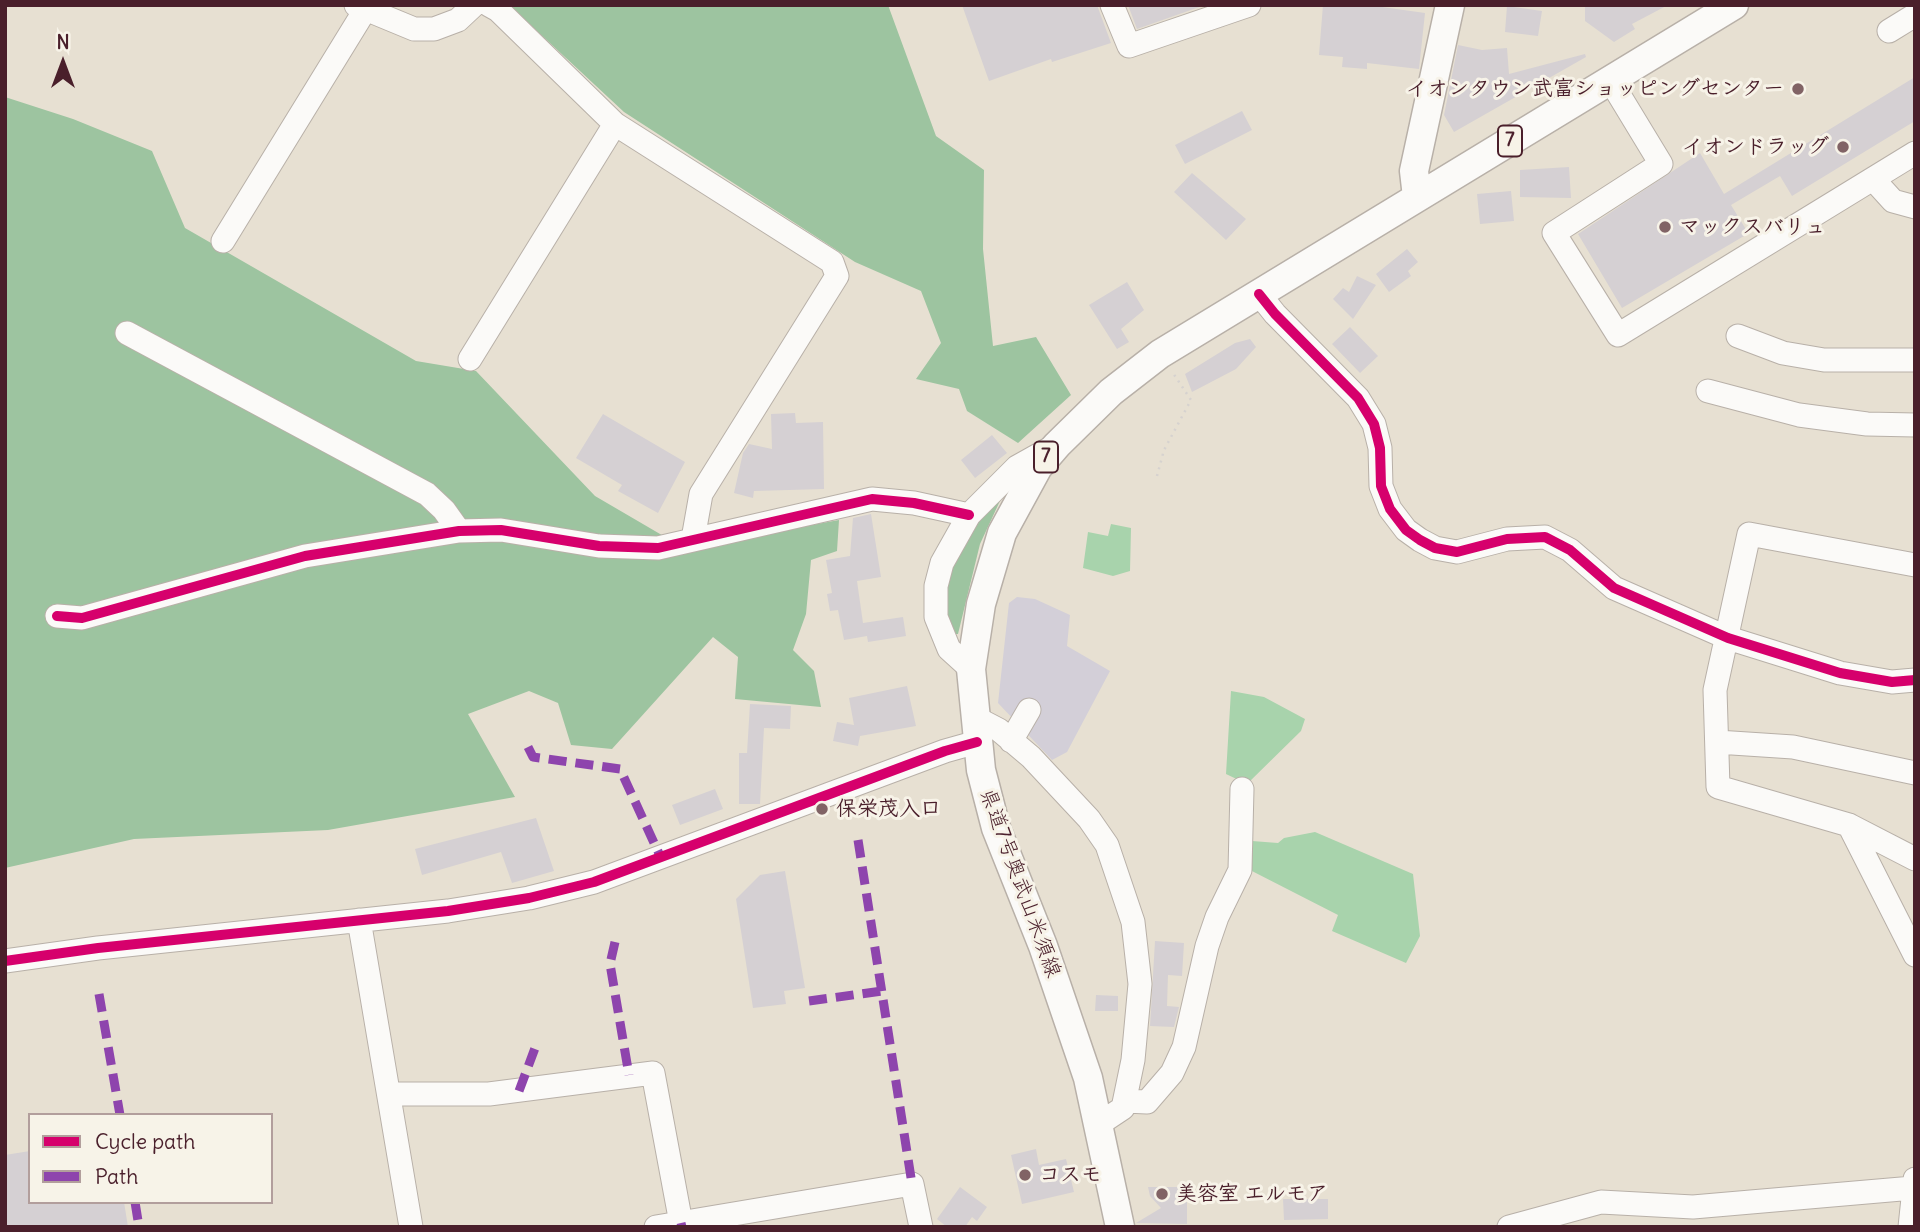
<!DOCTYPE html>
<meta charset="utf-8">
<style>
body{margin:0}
#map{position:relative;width:1920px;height:1232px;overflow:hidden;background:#e7e0d2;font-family:Delius,sans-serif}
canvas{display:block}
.frame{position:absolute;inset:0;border:7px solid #4a1f2b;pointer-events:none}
.legend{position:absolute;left:28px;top:1113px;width:245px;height:91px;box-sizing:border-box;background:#f7f3e8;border:2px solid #b29e9c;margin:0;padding:9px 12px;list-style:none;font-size:21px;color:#4a1f2b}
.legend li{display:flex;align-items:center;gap:14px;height:35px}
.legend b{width:35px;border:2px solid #b29e9c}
.north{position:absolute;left:28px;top:28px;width:70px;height:70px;-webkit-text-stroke:5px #f7f3e8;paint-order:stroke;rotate:0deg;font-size:19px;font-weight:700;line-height:28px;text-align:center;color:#4a1f2b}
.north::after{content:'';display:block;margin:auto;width:24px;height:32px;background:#4a1f2b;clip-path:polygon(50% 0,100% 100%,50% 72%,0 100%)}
</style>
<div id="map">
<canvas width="1920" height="1232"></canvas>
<div class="frame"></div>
<ul class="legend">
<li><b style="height:9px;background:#d6006c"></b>Cycle path</li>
<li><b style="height:9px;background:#8e44ad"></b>Path</li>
</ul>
<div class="north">N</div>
</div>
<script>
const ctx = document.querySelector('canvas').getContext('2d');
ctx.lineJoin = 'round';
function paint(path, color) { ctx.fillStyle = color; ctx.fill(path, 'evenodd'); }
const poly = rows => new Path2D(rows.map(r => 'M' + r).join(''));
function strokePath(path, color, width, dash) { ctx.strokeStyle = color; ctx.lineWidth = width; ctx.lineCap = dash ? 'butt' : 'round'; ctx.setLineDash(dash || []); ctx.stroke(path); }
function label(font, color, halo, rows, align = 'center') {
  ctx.font = font + ' Delius,"Klee One",sans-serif'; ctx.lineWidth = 6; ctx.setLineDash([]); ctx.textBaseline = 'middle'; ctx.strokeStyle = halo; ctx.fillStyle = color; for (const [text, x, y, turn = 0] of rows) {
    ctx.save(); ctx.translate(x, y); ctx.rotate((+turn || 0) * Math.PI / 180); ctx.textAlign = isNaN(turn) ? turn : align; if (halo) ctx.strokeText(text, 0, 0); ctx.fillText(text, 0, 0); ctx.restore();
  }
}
paint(poly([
 [1017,597,1035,599,1070,615,1067,646,1110,671,1067,752,1052,760,998,703,1009,603]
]), '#d3cfd8');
paint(poly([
 [1111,524,1131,528,1130,571,1113,576,1083,568,1088,532,1108,536],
 [1231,691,1264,697,1305,719,1301,731,1247,784,1226,774],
 [1315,832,1413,874,1420,936,1406,963,1332,931,1338,915,1248,869,1252,841,1278,843,1284,838]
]), '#a8d3ac');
paint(poly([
 [509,5,888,5,936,136,984,170,983,249,993,346,1036,337,1071,395,1018,443,967,411,959,389,916,379,941,343,921,291,855,262,624,112],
 [5,97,73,119,152,151,185,228,416,361,476,371,595,496,684,548,839,520,837,551,811,560,806,614,793,650,814,671,821,707,735,699,738,657,713,637,612,749,571,745,558,703,529,691,468,714,515,797,328,830,134,839,5,868],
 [1005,490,980,544,958,634,949,634,945,598,953,566,979,521]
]), '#9dc4a0');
paint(poly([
 [962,5,1097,5,1111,43,1052,62,1051,59,989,81],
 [1128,5,1205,5,1137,29],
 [1323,5,1368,5,1425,13,1419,69,1367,63,1367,69,1342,67,1343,57,1319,55],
 [1585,5,1668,5,1632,24,1635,29,1614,42,1585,21],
 [1507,6,1542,11,1538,36,1505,32],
 [1458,45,1482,50,1507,48,1509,74,1585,54,1586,57,1454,132,1444,115],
 [1915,77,1915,121,1792,196,1780,176,1731,205,1747,231,1744,236,1622,308,1578,234,1700,153,1724,194],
 [1242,111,1252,130,1185,164,1175,145],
 [1569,167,1571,198,1520,197,1520,170],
 [1192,173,1246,219,1226,240,1174,192],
 [1511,191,1514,221,1480,224,1477,194],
 [1407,249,1418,262,1408,271,1411,276,1389,292,1376,274],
 [1357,276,1376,285,1353,319,1333,299,1343,288,1349,292],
 [1127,282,1144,310,1121,329,1129,342,1117,349,1089,305],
 [1350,327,1378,356,1360,373,1332,344],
 [1250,339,1256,347,1236,369,1192,392,1185,374,1235,343],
 [795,413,796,423,823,422,824,489,754,491,753,498,734,493,743,453,749,444,772,449,771,414],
 [603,414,685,462,658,513,618,491,622,485,576,458],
 [992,435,1007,453,975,478,961,460],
 [871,514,881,577,857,581,863,623,903,617,906,636,868,642,867,636,844,640,838,610,830,611,827,594,832,593,826,560,850,556,853,518],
 [907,686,916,726,860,736,858,746,833,741,837,722,854,725,849,698],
 [750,704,791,706,790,729,764,728,760,804,739,804,739,753,747,753],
 [715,789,723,809,680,825,672,805],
 [536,818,554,871,512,883,501,852,422,875,415,849],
 [785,871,805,988,784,991,786,1004,753,1008,736,899,760,875],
 [1155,941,1184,943,1182,976,1168,975,1167,1006,1179,1007,1174,1027,1150,1026],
 [1096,995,1118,996,1118,1011,1095,1011],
 [1036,1149,1039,1165,1066,1159,1074,1192,1022,1204,1011,1155],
 [30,1151,30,1202,124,1202,128,1227,5,1227,5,1155],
 [960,1187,987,1207,977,1221,972,1217,965,1227,947,1227,937,1219],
 [1148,1187,1187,1187,1187,1224,1136,1223,1161,1208,1150,1196],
 [1283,1199,1328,1199,1328,1219,1284,1220]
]), '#d5d0d3');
const minor = poly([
 [356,5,414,29,434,29,458,20,474,5],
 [489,5,498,10,615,124,832,262,837,276,701,494,693,539],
 [1112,5,1129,46,1249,5],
 [1889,31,1915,15],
 [1610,80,1661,164,1554,233,1618,335,1915,153],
 [1873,179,1893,201,1915,207],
 [223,241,365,10],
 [1259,294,1275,314,1358,398,1374,424,1380,448,1381,486,1390,509,1406,530,1420,540,1435,548,1457,552,1507,539,1545,537,1570,550,1614,588,1728,638,1840,673,1892,682,1915,680],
 [127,333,427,494,444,510,459,531],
 [1738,336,1783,353,1824,360,1915,360],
 [470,359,615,124],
 [1708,391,1799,415,1867,424,1915,425],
 [1915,565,1749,534,1715,690,1718,787,1849,825,1915,859],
 [57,616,82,618,305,556,459,531,501,530,599,546,658,548,872,499,914,503,969,515],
 [971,669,949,649,936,617,936,586,942,563,969,515,1017,467,1051,448],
 [974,717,999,730,1031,757,1089,819,1107,845,1133,922,1140,984,1133,1060,1123,1108,1099,1124],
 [1011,741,1029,710],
 [1717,742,1793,747,1915,773],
 [1849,825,1915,955],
 [359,920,411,1227],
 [5,961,98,948,448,911,529,898,594,882,945,751,977,742],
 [390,1094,489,1094,653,1073,681,1223],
 [1125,1101,1147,1102,1172,1073,1184,1047,1207,946,1217,917,1240,870,1242,789],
 [656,1227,912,1184,921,1227],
 [1509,1227,1601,1202,1693,1207,1913,1188],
 [1910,1227,1915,1179]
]);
const major = poly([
 [1417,197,1414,171,1450,5],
 [1120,1227,1088,1078,1043,946,996,828,981,770,971,669,981,604,1002,533,1038,467,1057,445,1111,392,1160,354,1734,5]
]);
strokePath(minor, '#b8b0a8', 25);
strokePath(major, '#b8b0a8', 31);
strokePath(poly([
 [1157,476,1164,450,1191,400,1173,373]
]), '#d6d2cf', 2.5, [2, 5]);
strokePath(minor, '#fbfaf8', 23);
strokePath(major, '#fbfaf8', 28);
strokePath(poly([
 [528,747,533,757,620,769,661,858],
 [858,840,912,1184],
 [615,942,610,964,629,1075],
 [99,994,120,1115],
 [809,1001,882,991],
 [519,1091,535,1048],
 [135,1202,139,1227],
 [681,1223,682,1227]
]), '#8e44ad', 9, [18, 9]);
strokePath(poly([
 [1259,294,1275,314,1358,398,1374,424,1380,448,1381,486,1390,509,1406,530,1420,540,1435,548,1457,552,1507,539,1545,537,1570,550,1614,588,1728,638,1840,673,1892,682,1915,680],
 [57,616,82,618,305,556,459,531,501,530,599,546,658,548,872,499,914,503,969,515],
 [5,961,98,948,448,911,529,898,594,882,945,751,977,742]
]), '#d6006c', 10);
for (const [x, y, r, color] of [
 [1798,89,7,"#816365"],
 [1843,147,7,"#816365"],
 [1665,227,7,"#816365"],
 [822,809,7,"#816365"],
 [1025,1175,7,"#816365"],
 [1162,1194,7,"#816365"]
]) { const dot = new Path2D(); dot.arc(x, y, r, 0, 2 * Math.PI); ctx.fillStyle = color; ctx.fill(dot); strokePath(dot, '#f7f3e8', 2.5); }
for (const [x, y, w] of [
 [1510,141,24],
 [1046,457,24]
]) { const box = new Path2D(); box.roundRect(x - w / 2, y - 15.5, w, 31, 5); ctx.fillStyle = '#f7f3e8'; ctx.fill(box); strokePath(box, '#4a1f2b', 2); }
label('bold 19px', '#4a1f2b', null, [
 ["7",1510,141],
 ["7",1046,457]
]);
label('bold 21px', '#4a1f2b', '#f7f3e8', [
 ["イオンタウン武富ショッピングセンター",1784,89,"right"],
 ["イオンドラッグ",1829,147,"right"],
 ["マックスバリュ",1679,227],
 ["保栄茂入口",836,809],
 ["コスモ",1039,1175],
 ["美容室 エルモア",1176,1194]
], 'left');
label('21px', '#4a1f2b', '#f7f3e8', [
 ["県道7号奥武山米須線",1020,883,70]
]);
</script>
